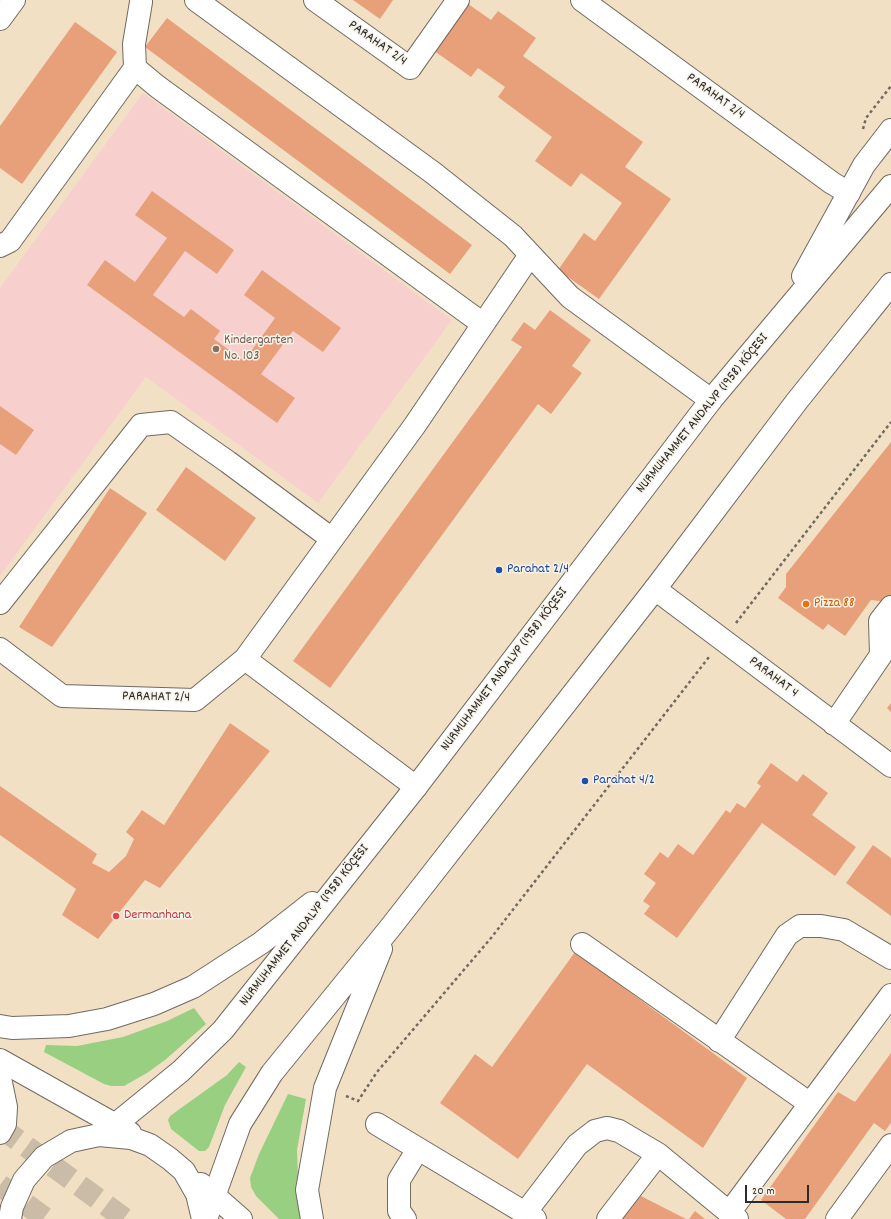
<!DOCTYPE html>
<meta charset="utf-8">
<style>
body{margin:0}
#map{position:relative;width:891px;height:1219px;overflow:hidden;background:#f2e0c5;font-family:Dekko,sans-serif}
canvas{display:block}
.scale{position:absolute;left:745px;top:1185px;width:64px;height:18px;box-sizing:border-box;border:2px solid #2b2b2b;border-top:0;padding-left:5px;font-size:12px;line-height:14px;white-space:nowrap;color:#2b2b2b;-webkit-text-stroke:3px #f7f3e8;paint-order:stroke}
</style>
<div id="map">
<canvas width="891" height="1219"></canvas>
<div class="scale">20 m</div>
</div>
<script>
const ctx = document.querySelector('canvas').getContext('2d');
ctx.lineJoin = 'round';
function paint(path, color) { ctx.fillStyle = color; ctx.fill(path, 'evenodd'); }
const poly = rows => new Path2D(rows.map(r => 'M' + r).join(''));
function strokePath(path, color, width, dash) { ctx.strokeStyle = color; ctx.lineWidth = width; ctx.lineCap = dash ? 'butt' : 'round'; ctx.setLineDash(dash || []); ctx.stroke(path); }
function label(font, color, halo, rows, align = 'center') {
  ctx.font = font + ' Dekko,sans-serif'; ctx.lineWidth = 3; ctx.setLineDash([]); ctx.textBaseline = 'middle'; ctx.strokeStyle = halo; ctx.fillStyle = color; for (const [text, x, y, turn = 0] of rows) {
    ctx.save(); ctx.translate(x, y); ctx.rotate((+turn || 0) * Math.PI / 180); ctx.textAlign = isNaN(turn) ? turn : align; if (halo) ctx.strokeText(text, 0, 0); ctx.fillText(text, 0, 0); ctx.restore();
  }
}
paint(poly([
 [143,93,452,320,318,503,146,377,0,576,0,288]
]), '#f7d0ce');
paint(poly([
 [194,1008,206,1024,165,1060,147,1073,124,1086,111,1086,104,1084,44,1052,46,1045,77,1046,123,1037,167,1021],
 [239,1062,246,1067,225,1105,209,1147,205,1151,199,1151,171,1129,168,1120,170,1116,227,1075],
 [288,1094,306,1099,297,1150,298,1176,304,1219,279,1219,256,1196,251,1187,250,1178,259,1154]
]), '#99cf80');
paint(poly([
 [353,0,393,0,380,19],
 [464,1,491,20,498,11,536,38,523,56,643,142,625,167,671,199,599,299,558,270,584,233,595,241,622,203,581,173,571,187,535,161,552,137,498,97,505,87,478,68,471,77,430,48],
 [167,18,472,245,450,274,145,47],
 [75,22,117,52,22,184,0,168,0,126],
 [152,191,234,250,217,274,185,251,153,295,184,317,191,309,220,331,214,339,244,361,275,318,244,295,262,270,341,328,323,352,293,331,261,374,295,398,277,423,87,285,105,260,135,282,167,238,135,215],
 [550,310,591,340,572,366,582,373,551,414,538,404,330,688,293,661,522,347,511,340,524,322,535,330],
 [0,406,34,430,16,455,0,444],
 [891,442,891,597,887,602,871,600,845,636,828,624,823,630,778,598,786,587,786,574],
 [186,467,256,518,225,561,156,510],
 [110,488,147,513,52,647,19,627],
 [891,703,891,712,887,708],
 [230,723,270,751,160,888,145,880,98,939,62,915,76,889,0,835,0,786,97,854,92,863,109,872,126,856,134,839,126,832,142,810,164,825],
 [771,763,797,782,803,774,828,793,812,815,856,847,835,876,762,823,677,938,644,914,650,906,643,901,656,883,644,874,660,852,668,858,678,844,693,855,726,810,730,813,737,803,745,808,761,786,757,783],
 [873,845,891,858,891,916,846,883],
 [575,952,747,1078,703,1148,587,1064,518,1159,440,1103,475,1054,492,1067],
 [891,1053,891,1123,885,1131,874,1123,805,1219,786,1219,761,1200,838,1092,855,1102],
 [637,1194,686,1219,619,1219],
 [695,1211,705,1219,689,1219]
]), '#e8a07b');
strokePath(poly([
 [0,1127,125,1219],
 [0,1185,46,1219]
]), '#cabca6', 22, [22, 11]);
const minor = poly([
 [196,0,432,172,513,236,570,297,711,400],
 [315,0,410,68,458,0],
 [582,0,832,183,849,193],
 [141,2,134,44,135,68,158,87,483,324],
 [0,19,14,0],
 [0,246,10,241,135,68],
 [655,589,891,766],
 [0,603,141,425,171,422,228,462,332,539],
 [0,649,62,696,195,700,245,659,416,787],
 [245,659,415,425,530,255],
 [834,724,881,655,880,621,891,607],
 [582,944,809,1103],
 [719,1041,787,935,800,926,821,926,844,930,891,958],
 [0,1060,130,1133],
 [377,1124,535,1219],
 [201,1184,241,1219],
 [525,1213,577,1145,595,1131,607,1128,619,1131,658,1154,737,1219],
 [729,1213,891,995],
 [405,1219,399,1211,399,1180,418,1149],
 [608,1219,658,1154],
 [837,1219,891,1145]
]);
const major = poly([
 [803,276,864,165,891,130],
 [0,1026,12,1028,69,1026,107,1019,154,1004,193,987,261,943,312,903],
 [0,1078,6,1107,5,1124,0,1133],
 [99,1135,116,1124,181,1071,223,1030,416,787,711,400,891,186],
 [10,1219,12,1207,24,1180,44,1157,71,1141,99,1135,131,1138,150,1145,170,1159,184,1171,197,1194,203,1219],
 [206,1219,240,1124,272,1073,390,928,655,589,797,401,891,284],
 [312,1219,307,1190,325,1088,381,949]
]);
strokePath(minor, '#716a61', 24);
strokePath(major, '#716a61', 24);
strokePath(poly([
 [863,129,866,118,891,86],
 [736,623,891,422],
 [346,1096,358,1101,377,1072,491,938,709,657]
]), '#716a61', 2.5, [3, 3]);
strokePath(minor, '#fff', 22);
strokePath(major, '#fff', 22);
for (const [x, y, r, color] of [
 [216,349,4,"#8d6e63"],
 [499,570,4,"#1a4fb4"],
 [806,604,4,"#e8710a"],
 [585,781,4,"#1a4fb4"],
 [116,916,4,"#e0444e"]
]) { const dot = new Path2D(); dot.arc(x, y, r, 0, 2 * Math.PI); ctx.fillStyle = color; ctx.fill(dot); strokePath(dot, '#f7f3e8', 1.5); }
label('14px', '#2b2b2b', '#f7f3e8', [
 ["PARAHAT 2/4",377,44,35],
 ["PARAHAT 2/4",715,97,36],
 ["NURMUHAMMET ANDALYP (1958) KÖÇESI",703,414,-51],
 ["NURMUHAMMET ANDALYP (1958) KÖÇESI",505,670,-53],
 ["PARAHAT 4",773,678,37],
 ["PARAHAT 2/4",156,698,1],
 ["NURMUHAMMET ANDALYP (1958) KÖÇESI",305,926,-52]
]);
label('14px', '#785e54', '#f7f3e8', [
 ["Kindergarten",224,341],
 ["No. 103",224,357]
], 'left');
label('14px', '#164399', '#f7f3e8', [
 ["Parahat 2/4",507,570],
 ["Parahat 4/2",593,781]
], 'left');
label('14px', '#c56008', '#f7f3e8', [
 ["Pizza 88",814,604]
], 'left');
label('14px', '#be3a42', '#f7f3e8', [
 ["Dermanhana",124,916]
], 'left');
</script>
